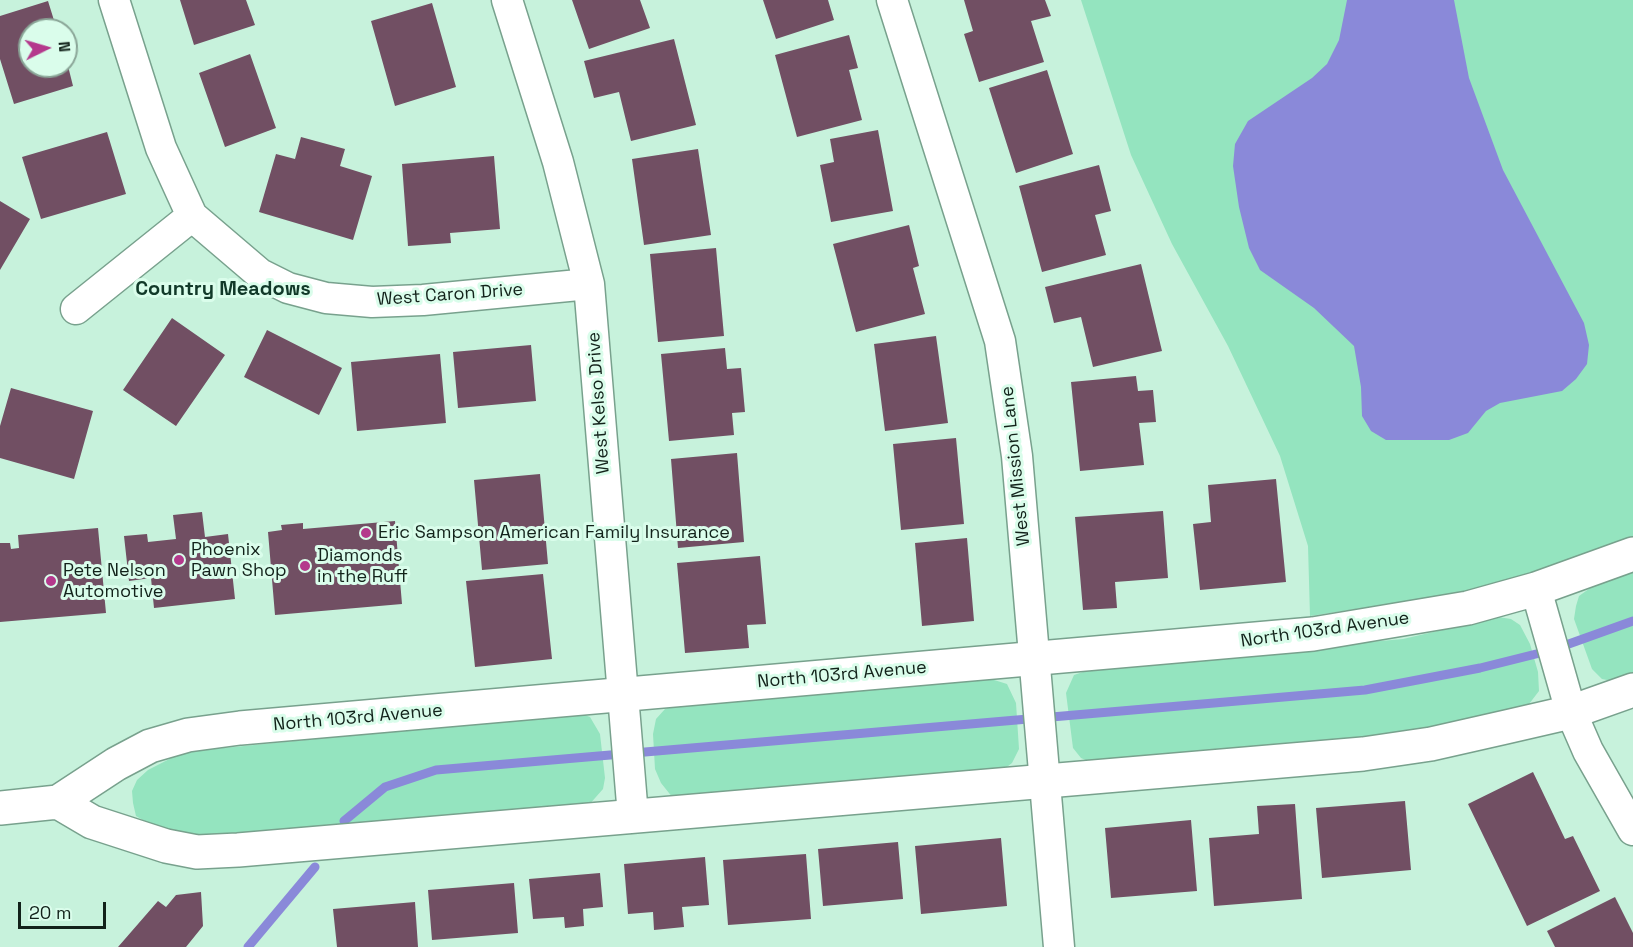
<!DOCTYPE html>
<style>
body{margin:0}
#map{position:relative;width:1633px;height:947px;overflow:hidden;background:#c7f2dc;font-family:"Space Grotesk",sans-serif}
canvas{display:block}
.north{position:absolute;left:18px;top:18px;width:60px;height:60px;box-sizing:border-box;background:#dafdeb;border:2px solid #8aa597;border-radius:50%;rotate:85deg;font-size:16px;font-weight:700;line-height:24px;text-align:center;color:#12221a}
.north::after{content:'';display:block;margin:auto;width:21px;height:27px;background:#b4398c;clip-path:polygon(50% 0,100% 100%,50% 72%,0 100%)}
.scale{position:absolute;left:18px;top:902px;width:88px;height:27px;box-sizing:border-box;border:3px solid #12221a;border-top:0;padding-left:8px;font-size:18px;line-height:21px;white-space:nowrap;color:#12221a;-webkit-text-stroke:4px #dafdeb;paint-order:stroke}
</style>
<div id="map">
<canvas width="1633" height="947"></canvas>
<div class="north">N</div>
<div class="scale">20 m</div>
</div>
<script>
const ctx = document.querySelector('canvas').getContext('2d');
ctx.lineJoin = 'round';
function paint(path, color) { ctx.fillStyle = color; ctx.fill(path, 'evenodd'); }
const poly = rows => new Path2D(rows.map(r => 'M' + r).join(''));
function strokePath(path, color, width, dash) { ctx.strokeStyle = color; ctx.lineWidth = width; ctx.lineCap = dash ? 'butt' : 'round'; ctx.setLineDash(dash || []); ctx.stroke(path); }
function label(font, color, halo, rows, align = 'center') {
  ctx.font = font + ' "Space Grotesk",sans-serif'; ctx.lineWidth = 6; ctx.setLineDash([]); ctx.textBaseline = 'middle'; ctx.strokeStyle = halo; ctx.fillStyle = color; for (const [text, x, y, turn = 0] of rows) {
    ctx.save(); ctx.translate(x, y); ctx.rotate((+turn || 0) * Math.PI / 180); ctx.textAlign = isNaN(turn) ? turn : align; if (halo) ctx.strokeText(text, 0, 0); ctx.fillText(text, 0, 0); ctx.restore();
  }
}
paint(poly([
 [1081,0,1633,0,1633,538,1524,575,1454,594,1310,616,1308,546,1280,456,1228,346,1172,244,1131,155],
 [1633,570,1633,676,1612,681,1602,679,1592,669,1574,619,1576,606,1579,596,1593,586],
 [1498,617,1511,619,1520,625,1530,644,1538,672,1539,691,1526,708,1396,735,1090,762,1081,758,1073,748,1066,693,1074,675,1086,671,1102,666,1403,639],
 [991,679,1007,684,1016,703,1019,749,1012,763,1003,770,673,798,661,783,655,769,653,734,656,719,665,709,676,704],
 [580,713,590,717,600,734,605,778,603,789,588,806,202,840,153,826,136,816,133,803,132,791,137,780,148,770,183,752]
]), '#94e4bf');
paint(poly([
 [1347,0,1454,0,1469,78,1503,170,1584,323,1589,345,1587,364,1576,379,1562,391,1500,403,1486,411,1468,433,1449,440,1386,440,1371,431,1362,416,1361,387,1354,346,1314,308,1260,270,1249,248,1239,207,1233,166,1235,144,1248,121,1312,78,1327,64,1339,40]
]), '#8a89d9');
strokePath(poly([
 [344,821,385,787,436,770,1365,690,1480,668,1552,650,1633,621],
 [248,947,315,867]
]), '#8a89d9', 9);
paint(poly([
 [180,0,246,0,255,25,194,45],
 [572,0,640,0,650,28,589,49],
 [763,0,828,0,834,20,776,39],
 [964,0,1045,0,1051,16,1031,21,1044,62,979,82,964,34,973,31],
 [48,1,57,30,30,30,30,66,68,66,73,86,14,104,0,59,0,16],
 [432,3,456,87,395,106,371,21],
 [849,35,858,68,849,70,862,120,797,137,775,55],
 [674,39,696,125,631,141,619,92,594,98,584,61],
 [250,54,276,128,225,147,199,73],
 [1047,70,1073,154,1016,173,989,88],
 [878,130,893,211,831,222,820,165,834,162,830,139],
 [107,132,126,194,41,219,22,157],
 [301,137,345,149,340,166,372,176,353,240,259,212,276,154,295,159],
 [698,149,711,235,644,245,632,159],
 [494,156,500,229,450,233,451,243,408,246,402,164],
 [1099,165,1111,211,1095,215,1106,255,1042,272,1019,186],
 [0,201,30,219,0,270],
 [909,225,919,266,913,268,925,314,856,332,833,244],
 [716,248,724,336,658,342,650,254],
 [1141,264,1162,351,1093,367,1081,317,1054,323,1045,287],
 [172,318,225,355,176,426,123,390],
 [267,330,342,368,319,415,244,377],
 [936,336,948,423,885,431,874,344],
 [531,345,536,401,458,408,453,352],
 [725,348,727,369,741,368,745,412,732,413,734,435,669,441,661,354],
 [440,354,446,423,357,431,351,362],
 [1136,376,1138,391,1153,390,1156,422,1139,423,1144,465,1080,471,1071,382],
 [11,388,93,411,74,479,0,458,0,426],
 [956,438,964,524,901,530,893,444],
 [737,453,744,542,678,548,671,459],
 [540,474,548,564,482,570,474,480],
 [1276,479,1286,582,1200,590,1193,524,1211,522,1208,485],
 [1163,511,1168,578,1115,582,1117,608,1083,610,1075,517],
 [202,512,205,537,228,534,235,599,154,608,151,578,129,581,124,536,147,534,148,542,176,539,173,515],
 [395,521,402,604,275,615,268,532,282,530,281,525,303,523,303,529],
 [98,528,106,613,0,622,0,543,10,543,11,549,19,548,18,535],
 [967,538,974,621,922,626,915,543],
 [760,556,766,624,747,625,749,648,685,653,677,563],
 [543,574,552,659,475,667,466,581],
 [1533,772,1565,839,1573,836,1600,891,1527,926,1468,804],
 [1405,801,1411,870,1322,878,1316,808],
 [1295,804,1302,899,1214,906,1209,838,1259,834,1257,806],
 [1191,820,1197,891,1111,898,1105,828],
 [1001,838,1007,906,921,914,915,846],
 [898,842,903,899,823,906,818,849],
 [806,854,811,919,728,925,723,860],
 [705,857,709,905,682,907,684,927,654,930,653,912,628,914,624,864],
 [600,873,603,907,583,909,584,926,565,928,564,917,533,919,529,879],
 [514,883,518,933,432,940,428,890],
 [201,892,203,926,186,947,118,947,158,901,166,907,176,895],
 [1615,897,1633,933,1633,947,1555,947,1547,931],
 [415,902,418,947,337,947,333,909]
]), '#714f63');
const minor = poly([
 [114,0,161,148,192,216,260,274,288,288,326,298,372,302,423,300,589,284],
 [507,0,558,162,589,284,633,816],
 [892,0,1000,341,1017,456,1059,947],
 [76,309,192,216],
 [1536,589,1571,712,1588,751,1633,830]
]);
const tertiary = poly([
 [58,802,92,822,166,846,197,852,238,850,1363,754,1431,744,1506,727,1571,712,1633,690],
 [0,808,58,802,116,764,150,746,188,735,240,728,1313,634,1468,608,1536,589,1633,554]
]);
strokePath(minor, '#78a18d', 33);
strokePath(tertiary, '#78a18d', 36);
strokePath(minor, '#fff', 30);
strokePath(tertiary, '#fff', 33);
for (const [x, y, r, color] of [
 [366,533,6,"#b4398c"],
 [179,560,6,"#b4398c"],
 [305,566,6,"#b4398c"],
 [51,581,6,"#b4398c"]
]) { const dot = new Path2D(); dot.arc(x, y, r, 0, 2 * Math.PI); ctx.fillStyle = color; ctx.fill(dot); strokePath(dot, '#dafdeb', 2); }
label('18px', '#12221a', '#dafdeb', [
 ["West Caron Drive",450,295,-4],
 ["West Kelso Drive",599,403,-94],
 ["West Mission Lane",1016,466,-96],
 ["North 103rd Avenue",1325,630,-8],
 ["North 103rd Avenue",842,675,-5],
 ["North 103rd Avenue",358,718,-5]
]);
label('18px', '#12221a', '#dafdeb', [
 ["Eric Sampson American Family Insurance",378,533],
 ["Phoenix",191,550],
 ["Pawn Shop",191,571],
 ["Diamonds",317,556],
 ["in the Ruff",317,577],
 ["Pete Nelson",63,571],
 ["Automotive",63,592]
], 'left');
label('bold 20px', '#113929', '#dafdeb', [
 ["Country Meadows",223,290]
]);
</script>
